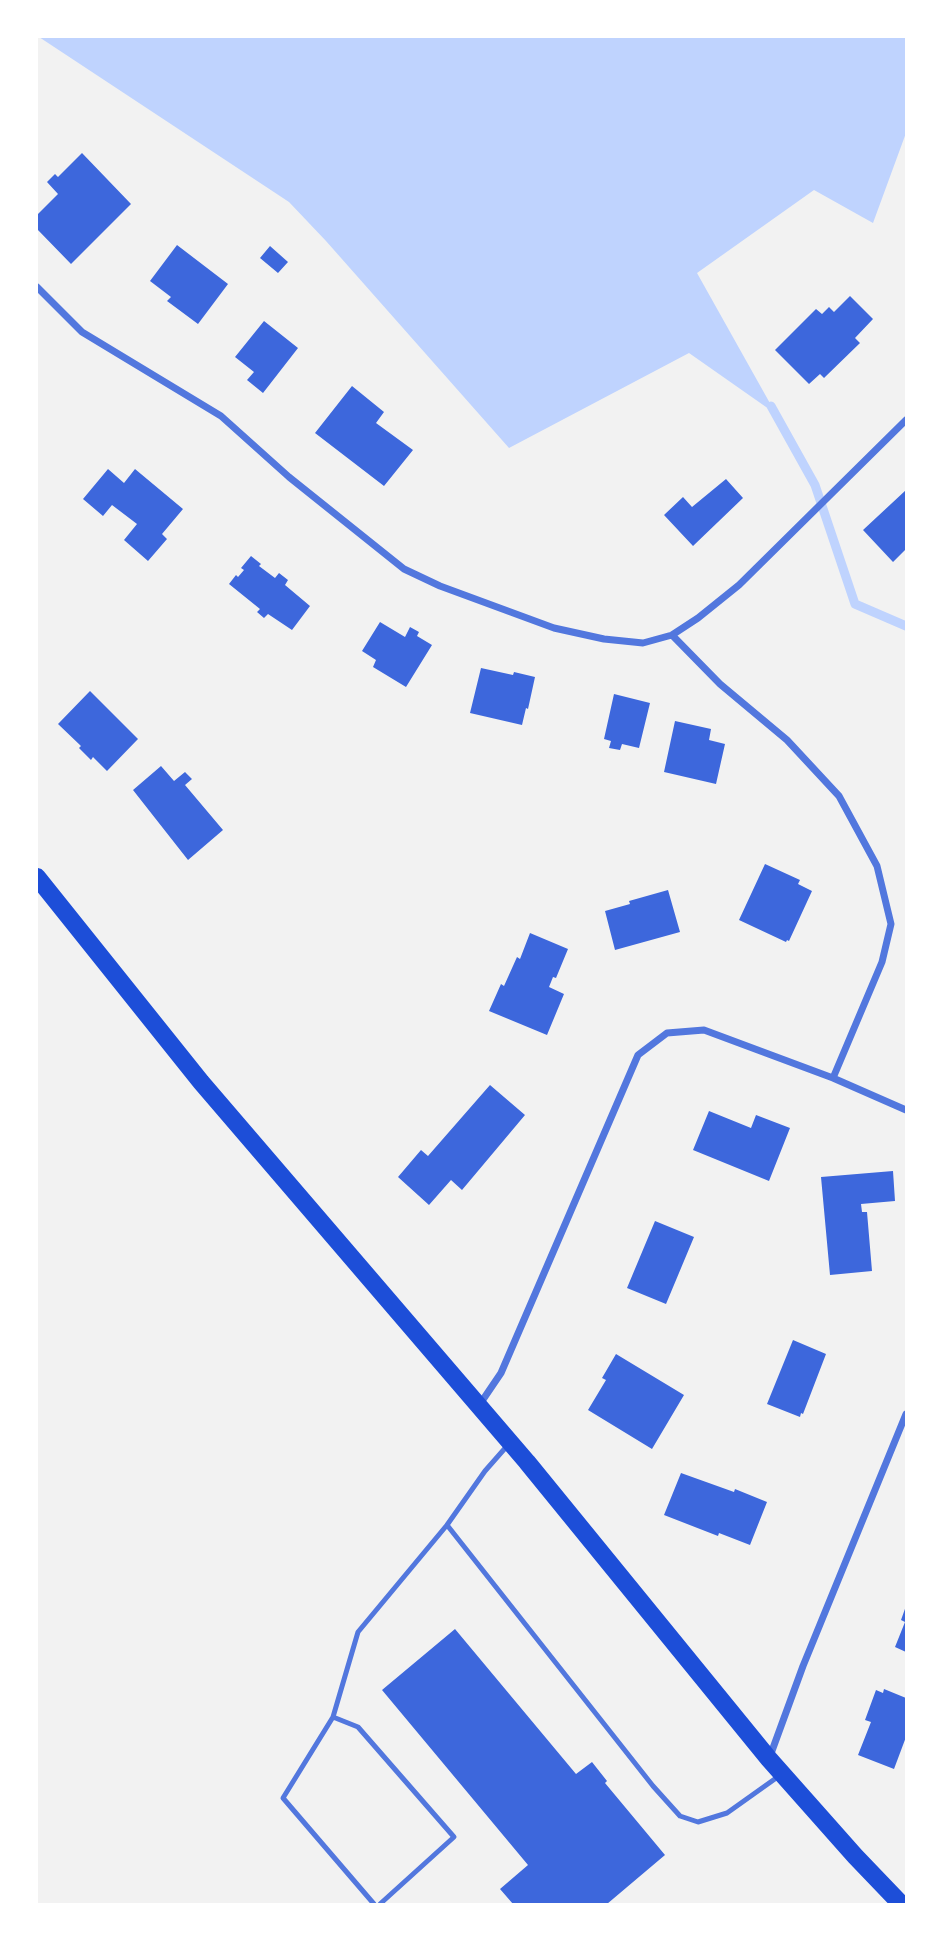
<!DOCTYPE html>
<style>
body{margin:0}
#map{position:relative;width:943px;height:1941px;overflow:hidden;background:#f2f2f2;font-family:"Roboto Serif",serif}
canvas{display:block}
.frame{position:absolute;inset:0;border:38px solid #fff;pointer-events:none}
</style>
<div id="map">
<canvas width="943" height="1941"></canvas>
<div class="frame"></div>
</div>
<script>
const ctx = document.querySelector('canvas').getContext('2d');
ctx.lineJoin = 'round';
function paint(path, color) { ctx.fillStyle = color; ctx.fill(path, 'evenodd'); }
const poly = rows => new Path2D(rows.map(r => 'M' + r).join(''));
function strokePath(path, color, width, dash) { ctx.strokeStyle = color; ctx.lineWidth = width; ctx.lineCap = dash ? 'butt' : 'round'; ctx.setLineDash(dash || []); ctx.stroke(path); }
paint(poly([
 [39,37,906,37,906,133,873,223,814,190,697,273,776,414,689,353,509,448,326,241,289,202]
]), '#bfd3fe');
strokePath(poly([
 [771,406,815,485,855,604,906,626]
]), '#bfd3fe', 9);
paint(poly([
 [82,153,131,204,71,264,37,229,37,215,58,194,47,182,55,174,58,177],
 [177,245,228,284,198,324,167,301,171,297,150,281],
 [270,246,288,262,278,273,260,258],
 [850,296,873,319,855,338,860,343,824,378,820,374,809,384,775,350,816,309,822,314,829,307,834,312],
 [264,321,298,348,263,393,247,380,254,372,235,357],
 [352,386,384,412,376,423,413,450,384,486,315,433],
 [108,469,124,483,135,469,183,509,162,534,167,539,148,561,124,540,137,524,112,505,103,516,83,499],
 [726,479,743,498,693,546,664,515,683,497,692,507],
 [906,490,906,549,893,562,863,530],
 [251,556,261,564,259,566,275,578,279,573,288,580,285,585,310,606,292,630,268,614,264,618,257,612,260,609,229,584,236,575,238,577,244,570,241,568],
 [380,622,405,637,410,627,419,632,417,636,432,645,406,687,373,667,376,660,362,651],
 [481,668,513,675,514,672,535,677,528,709,526,708,522,725,470,713],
 [90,691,138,739,107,771,93,757,91,760,79,748,81,746,58,724],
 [614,694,650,703,639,748,622,744,620,750,609,748,611,741,604,739],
 [675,721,711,729,709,740,725,744,716,784,664,772],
 [161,766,174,781,185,772,192,779,185,785,223,830,188,860,133,790],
 [765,864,800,880,798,884,812,891,789,941,787,940,786,942,739,920],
 [668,890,680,932,615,950,605,911,630,904,629,901],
 [530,933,568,949,556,978,553,977,549,987,564,994,547,1035,489,1011,501,984,504,986,517,957,520,959],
 [490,1085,525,1115,462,1190,451,1180,429,1205,398,1177,421,1150,428,1156],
 [709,1111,751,1128,756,1115,790,1128,769,1181,693,1150],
 [893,1171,895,1201,861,1204,862,1212,867,1212,872,1271,830,1275,821,1177],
 [655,1221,694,1237,666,1304,627,1288],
 [793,1340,826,1354,803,1414,801,1413,800,1417,767,1404],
 [616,1354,684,1395,652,1449,588,1410,606,1380,602,1378],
 [681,1473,734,1492,735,1489,767,1502,750,1545,719,1533,718,1536,664,1515],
 [906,1606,906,1652,895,1647,905,1622,901,1620],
 [455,1629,576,1774,592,1762,607,1781,605,1783,665,1855,607,1904,513,1904,500,1889,528,1865,382,1690],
 [884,1689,906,1698,906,1737,894,1769,858,1755,871,1722,865,1720,876,1690,883,1693]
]), '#3d67dc');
strokePath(poly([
 [507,1446,485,1471,447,1525,653,1786,680,1816,698,1822,727,1813,779,1776],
 [333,1717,358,1727,454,1837,380,1904],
 [374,1904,283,1798,333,1717,358,1632,447,1525]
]), '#5277de', 5);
strokePath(poly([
 [37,287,82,332,221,416,289,477,404,569,440,586,554,628,604,639,643,643,672,635,698,618,739,585,906,420],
 [672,635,720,684,787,740,839,796,877,866,891,924,882,962,833,1078],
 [480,1404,501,1373,638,1055,667,1033,704,1030,833,1078,906,1110],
 [769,1759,803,1666,906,1414]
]), '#5277de', 7);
strokePath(poly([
 [37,877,201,1082,527,1462,769,1759,855,1856,901,1904]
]), '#1d4ed8', 18);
</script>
